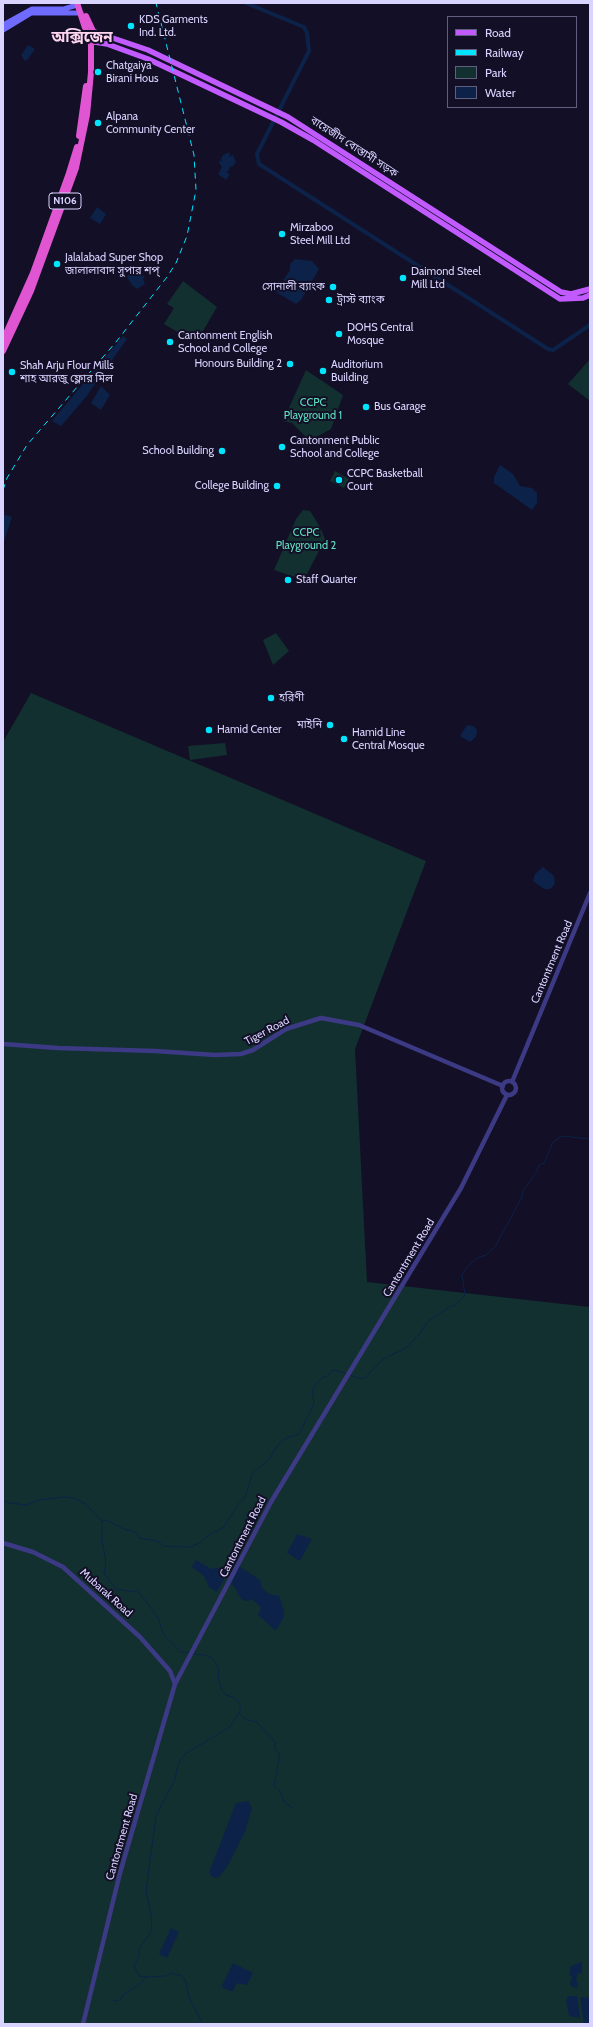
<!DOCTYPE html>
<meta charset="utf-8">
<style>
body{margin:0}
#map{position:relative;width:593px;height:2027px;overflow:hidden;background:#130f26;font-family:Cabin,sans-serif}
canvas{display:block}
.frame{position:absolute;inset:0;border:4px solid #d9d4ff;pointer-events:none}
.legend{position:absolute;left:447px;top:16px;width:130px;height:92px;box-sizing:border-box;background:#130f26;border:1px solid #625e7d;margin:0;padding:5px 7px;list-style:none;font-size:12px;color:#d9d4ff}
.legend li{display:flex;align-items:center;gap:8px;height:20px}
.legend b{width:20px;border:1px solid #625e7d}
</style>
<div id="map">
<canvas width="593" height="2027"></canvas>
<div class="frame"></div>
<ul class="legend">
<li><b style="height:5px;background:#c25bff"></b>Road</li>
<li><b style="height:5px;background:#00e5ff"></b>Railway</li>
<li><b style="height:11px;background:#12302f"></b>Park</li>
<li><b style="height:11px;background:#0c2248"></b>Water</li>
</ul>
</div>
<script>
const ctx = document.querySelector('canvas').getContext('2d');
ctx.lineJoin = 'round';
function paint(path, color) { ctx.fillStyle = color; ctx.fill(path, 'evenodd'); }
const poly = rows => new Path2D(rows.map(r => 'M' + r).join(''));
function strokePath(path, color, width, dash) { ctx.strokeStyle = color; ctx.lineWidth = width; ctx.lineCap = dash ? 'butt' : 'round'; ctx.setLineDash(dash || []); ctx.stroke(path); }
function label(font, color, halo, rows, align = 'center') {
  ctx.font = font + ' Cabin,"Noto Sans Bengali",sans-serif'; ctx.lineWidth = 4; ctx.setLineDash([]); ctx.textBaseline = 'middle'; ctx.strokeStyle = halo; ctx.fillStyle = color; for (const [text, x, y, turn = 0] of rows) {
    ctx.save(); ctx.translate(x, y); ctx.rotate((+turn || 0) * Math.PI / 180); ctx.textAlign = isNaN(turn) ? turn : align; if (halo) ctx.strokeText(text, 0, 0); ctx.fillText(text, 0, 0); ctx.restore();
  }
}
paint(poly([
 [183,281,217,307,199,338,194,335,191,340,164,324,174,308,167,304],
 [590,359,590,401,568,384],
 [306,370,343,395,331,429,316,437,306,437,292,423,283,421],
 [335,471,349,479,344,488,330,481],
 [303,510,310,511,320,527,325,539,304,580,274,570,296,519],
 [276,633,289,651,273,665,263,640],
 [31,693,426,861,355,1049,367,1282,590,1307,590,2024,3,2024,3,742],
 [225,743,227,755,190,760,188,746]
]), '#12302f');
paint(poly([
 [28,45,35,49,28,59,25,61,21,55],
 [230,152,229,157,233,155,236,162,233,166,230,167,227,173,230,174,226,180,218,174,222,167,219,163,220,160,222,162,221,158,223,155],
 [97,207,106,214,100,224,90,218],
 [295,259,312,261,319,269,301,300,296,304,279,294,276,291,290,270,290,264],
 [132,268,145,277,143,279,145,284,137,289,132,285,127,277],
 [123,336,127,339,86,397,61,426,52,421],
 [101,386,110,395,101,410,91,403],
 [500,465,513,474,520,486,532,488,537,493,537,503,532,510,494,483,494,477],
 [3,514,12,517,3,544],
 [467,725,473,726,477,730,476,737,470,742,460,736],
 [543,867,554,876,555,884,550,889,544,889,533,881,535,874],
 [297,1534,312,1539,300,1561,287,1553],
 [196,1560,211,1569,225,1567,226,1576,217,1592,209,1587,204,1576,192,1567],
 [239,1566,260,1580,262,1588,269,1594,279,1596,284,1611,284,1617,277,1629,275,1630,258,1615,261,1608,252,1599,247,1601,242,1600,238,1594,236,1589,231,1584],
 [248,1801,252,1808,245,1832,227,1867,219,1877,215,1878,210,1875,210,1870,236,1803],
 [171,1928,179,1932,167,1958,159,1954],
 [582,1962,582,1974,578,1973,576,1979,578,1986,576,1988,572,1987,570,1984,572,1976,569,1975,571,1966],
 [233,1963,253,1973,247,1985,237,1983,233,1991,230,1991,222,1987,222,1985],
 [568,1996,577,1996,580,2018,569,2016,566,2000],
 [582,1997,590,1998,590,2024,584,2024,580,1998]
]), '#0c2248');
strokePath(poly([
 [350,1375,362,1379,366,1377,383,1359,406,1348,420,1333,428,1321,451,1306,455,1306,465,1295,462,1275,467,1267,477,1258,486,1255,495,1247,522,1197,523,1191,537,1171,539,1165,544,1163,553,1142,562,1136,590,1139],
 [3,1500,9,1503,27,1505,38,1500,64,1497,73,1498,86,1504,102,1521,102,1540,106,1562,104,1573,116,1589,134,1592,137,1590,152,1609,159,1620,163,1634,181,1652,190,1653],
 [102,1521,106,1520,126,1530,134,1531,140,1538,157,1541,164,1546,190,1547,200,1543,209,1535,224,1527,239,1503,245,1497,252,1474,269,1459,279,1444,284,1439,299,1434,314,1404,312,1389,323,1377,328,1376,331,1371,335,1370,347,1374],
 [239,1713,247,1720,257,1722,275,1742,275,1750,280,1754,274,1786,280,1791,285,1803,293,1808],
 [146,1977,139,1976,134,1966,139,1957,139,1949,152,1930,151,1915,146,1891,156,1816,175,1779,178,1764,185,1754,230,1727,240,1711,240,1703,235,1698,226,1695,222,1691,218,1678,219,1669,212,1658,205,1655,193,1654],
 [114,2001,120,2000,124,1994,139,1985,146,1977,166,1976,171,1973,182,1976,186,1982,189,1998,203,2024]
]), '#0c2248', 1);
strokePath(poly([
 [246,3,304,27,307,33,309,51,257,154,259,164,548,349,553,350,590,325]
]), '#0c2248', 4);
strokePath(poly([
 [3,1044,58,1048,155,1051,215,1055,241,1054,253,1050,286,1029,321,1018,359,1025,503,1086],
 '502 1088a7 7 0 1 1 14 0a7 7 0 1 1-14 0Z',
 [512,1082,590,893],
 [3,1543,33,1552,63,1567,140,1637,170,1671,175,1684],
 [83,2024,120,1873,175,1684,271,1502,461,1188,507,1095]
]), '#3d3a85', 4.5);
strokePath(poly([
 [3,25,32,9,64,9,77,5],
 [3,30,31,13,81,13]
]), '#6f6bff', 5);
strokePath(poly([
 [95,32,148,50,288,117,561,292,571,294,590,289],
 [95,42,107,44,148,59,281,122,313,140,560,299,583,298,590,295]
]), '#c25bff', 5.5);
strokePath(poly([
 [77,3,87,34],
 [86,16,93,31],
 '86.5 37a5.5 5.5 0 1 1 11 0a5.5 5.5 0 1 1-11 0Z',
 [79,136,86,86],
 [3,340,33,273,69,173,77,147],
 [3,351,31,291,76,168,87,115,91,72,91,43]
]), '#e055d1', 6);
strokePath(poly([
 [3,490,7,478,27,445,116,342,167,277,176,263,187,236,196,190,194,155,156,3]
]), '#00e5ff', 1, [6, 5]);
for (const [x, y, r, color] of [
 [131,26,4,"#00e5ff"],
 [98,72,4,"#00e5ff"],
 [98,123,4,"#00e5ff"],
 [282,234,4,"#00e5ff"],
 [57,264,4,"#00e5ff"],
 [403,278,4,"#00e5ff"],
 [333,287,4,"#00e5ff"],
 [329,300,4,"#00e5ff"],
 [339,334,4,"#00e5ff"],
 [170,342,4,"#00e5ff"],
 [290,364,4,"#00e5ff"],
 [323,371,4,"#00e5ff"],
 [12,372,4,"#00e5ff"],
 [366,407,4,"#00e5ff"],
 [282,447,4,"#00e5ff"],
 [222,451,4,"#00e5ff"],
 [339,480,4,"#00e5ff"],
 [277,486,4,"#00e5ff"],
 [288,580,4,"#00e5ff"],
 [271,698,4,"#00e5ff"],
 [330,725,4,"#00e5ff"],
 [209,730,4,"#00e5ff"],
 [344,739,4,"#00e5ff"]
]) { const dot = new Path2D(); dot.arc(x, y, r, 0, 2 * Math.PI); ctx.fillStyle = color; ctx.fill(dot); strokePath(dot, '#130f26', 1.5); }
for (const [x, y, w] of [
 [65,201,32]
]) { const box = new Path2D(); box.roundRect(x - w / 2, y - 8, w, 16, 3); ctx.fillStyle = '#130f26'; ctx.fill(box); strokePath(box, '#d9d4ff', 1); }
label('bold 10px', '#d9d4ff', null, [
 ["N106",65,201]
]);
label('11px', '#d9d4ff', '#130f26', [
 ["KDS Garments",139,20],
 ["Ind. Ltd.",139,33],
 ["Chatgaiya",106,66],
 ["Birani Hous",106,79],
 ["Alpana",106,117],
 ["Community Center",106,130],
 ["Mirzaboo",290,228],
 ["Steel Mill Ltd",290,241],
 ["Jalalabad Super Shop",65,258],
 ["জালালাবাদ সুপার শপ্",65,271],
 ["Daimond Steel",411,272],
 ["Mill Ltd",411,285],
 ["সোনালী ব্যাংক",325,287,"right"],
 ["ট্রাস্ট ব্যাংক",337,300],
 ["DOHS Central",347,328],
 ["Mosque",347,341],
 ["Cantonment English",178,336],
 ["School and College",178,349],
 ["Honours Building 2",282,364,"right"],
 ["Auditorium",331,365],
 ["Building",331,378],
 ["Shah Arju Flour Mills",20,366],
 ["শাহ আরজু ফ্লোর মিল",20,379],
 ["Bus Garage",374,407],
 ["Cantonment Public",290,441],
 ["School and College",290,454],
 ["School Building",214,451,"right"],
 ["CCPC Basketball",347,474],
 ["Court",347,487],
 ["College Building",269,486,"right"],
 ["Staff Quarter",296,580],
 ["হরিণী",279,698],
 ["মাইনি",322,725,"right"],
 ["Hamid Center",217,730],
 ["Hamid Line",352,733],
 ["Central Mosque",352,746]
], 'left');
label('11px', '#d9d4ff', '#130f26', [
 ["বায়েজীদ বোস্তামী সড়ক",354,147,33],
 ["Cantontment Road",552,962,-67],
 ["Tiger Road",267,1031,-28],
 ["Cantontment Road",409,1258,-59],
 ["Cantontment Road",243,1537,-63],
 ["Mubarak Road",106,1593,42],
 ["Cantontment Road",122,1837,-74]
]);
label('11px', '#5fe0c0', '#130f26', [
 ["CCPC",313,403],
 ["Playground 1",313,416],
 ["CCPC",306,533],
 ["Playground 2",306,546]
]);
label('bold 15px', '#ffd6f0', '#130f26', [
 ["অক্সিজেন",82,38]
]);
</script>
